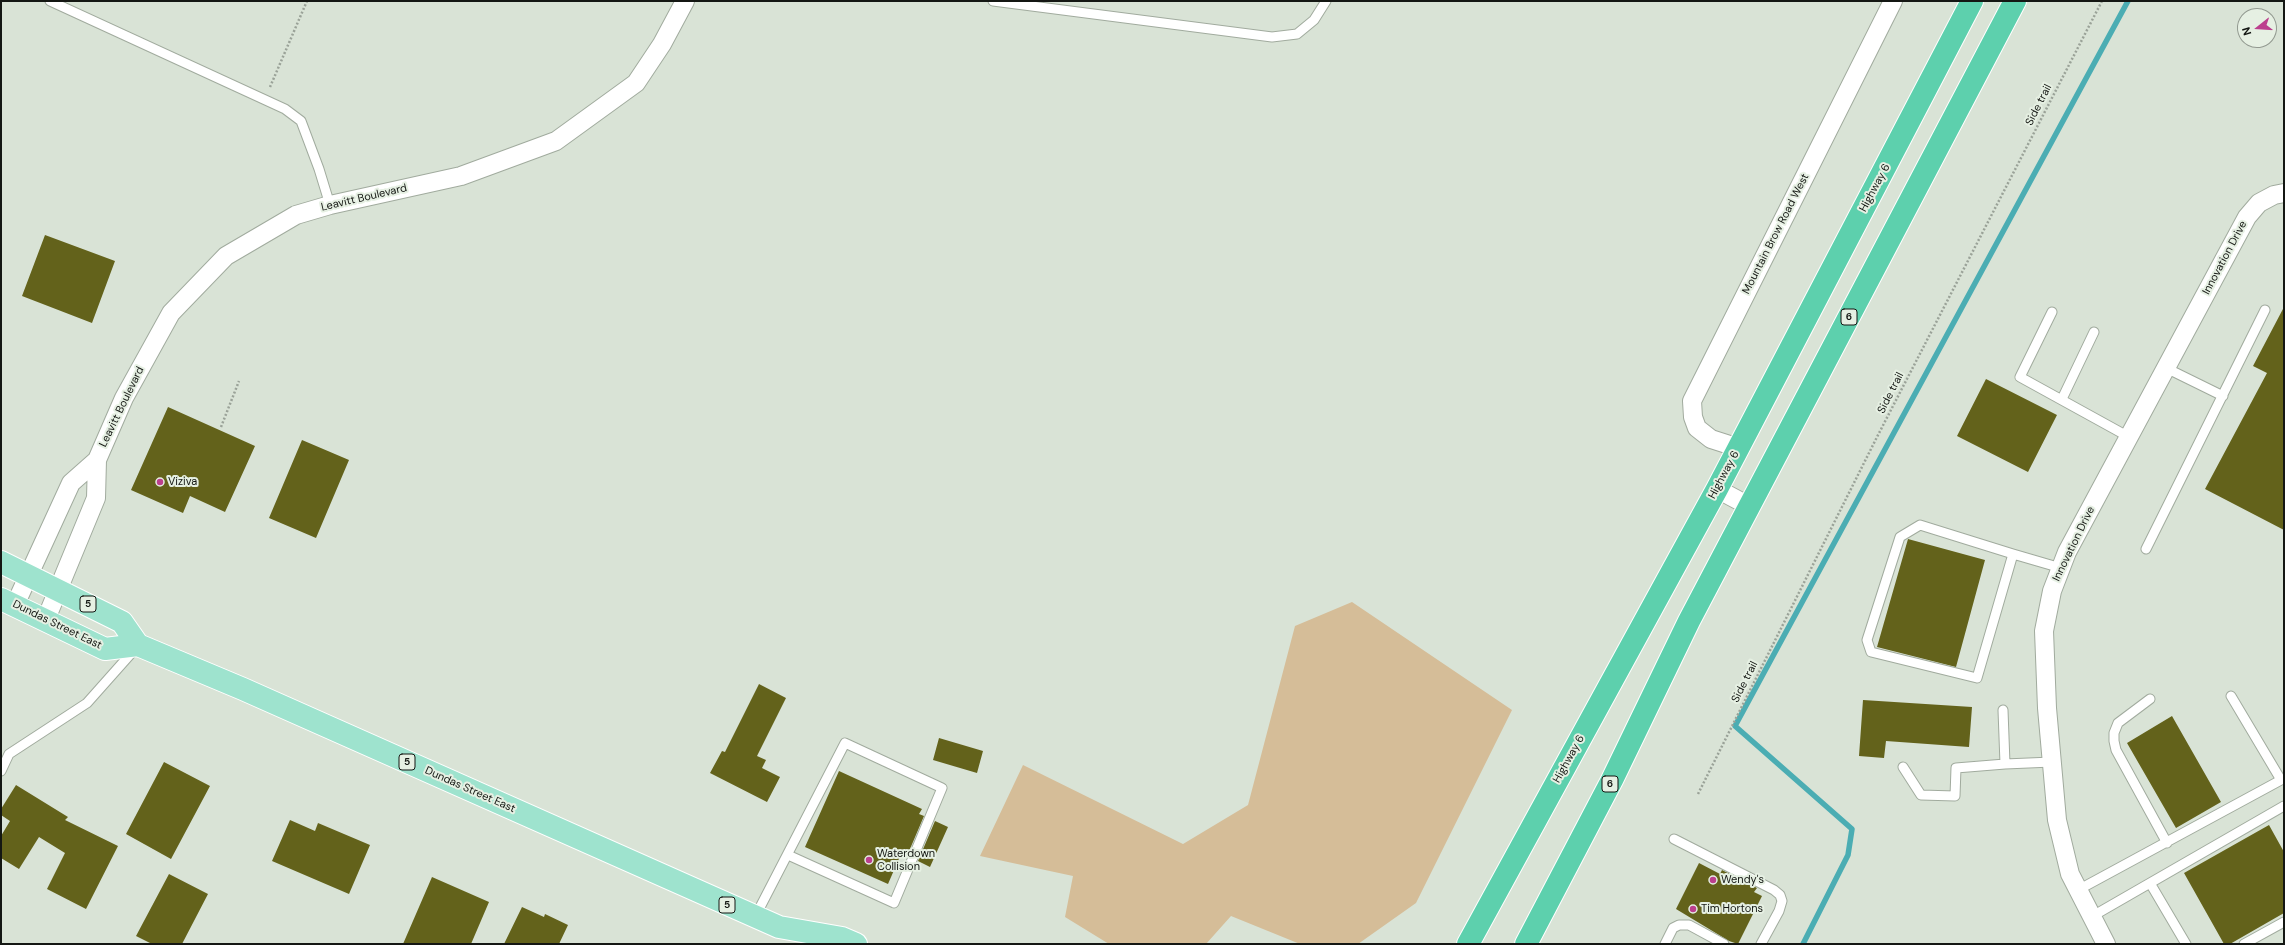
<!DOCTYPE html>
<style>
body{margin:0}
#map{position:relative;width:2285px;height:945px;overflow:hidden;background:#d9e3d6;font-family:"DM Sans",sans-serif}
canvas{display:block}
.frame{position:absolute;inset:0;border:2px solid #141713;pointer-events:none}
.north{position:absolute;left:2237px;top:8px;width:40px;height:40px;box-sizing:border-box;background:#e6f0e3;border:1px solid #929990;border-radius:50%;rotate:253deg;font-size:11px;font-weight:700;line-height:16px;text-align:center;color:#141713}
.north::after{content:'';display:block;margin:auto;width:14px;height:18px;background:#bc3f8e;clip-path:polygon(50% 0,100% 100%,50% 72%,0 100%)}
</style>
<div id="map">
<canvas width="2285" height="945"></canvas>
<div class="frame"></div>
<div class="north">N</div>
</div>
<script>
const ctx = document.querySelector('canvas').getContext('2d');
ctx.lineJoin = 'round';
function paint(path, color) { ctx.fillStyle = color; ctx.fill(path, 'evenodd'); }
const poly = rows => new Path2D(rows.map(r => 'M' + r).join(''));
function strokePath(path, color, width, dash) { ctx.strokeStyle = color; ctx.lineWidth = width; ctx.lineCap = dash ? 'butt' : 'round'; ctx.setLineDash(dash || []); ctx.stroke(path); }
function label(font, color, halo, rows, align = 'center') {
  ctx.font = font + ' "DM Sans",sans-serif'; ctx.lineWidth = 4; ctx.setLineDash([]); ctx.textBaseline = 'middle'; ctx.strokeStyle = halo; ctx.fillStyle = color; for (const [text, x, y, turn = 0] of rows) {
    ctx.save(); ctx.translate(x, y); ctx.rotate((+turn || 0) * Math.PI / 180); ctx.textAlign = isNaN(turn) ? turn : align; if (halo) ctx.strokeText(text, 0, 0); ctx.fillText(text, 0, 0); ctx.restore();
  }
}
paint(poly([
 [1352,602,1512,710,1416,903,1358,944,1300,944,1231,916,1206,944,1109,944,1065,917,1073,876,980,856,1023,765,1183,844,1248,805,1295,626]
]), '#d5bd98');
strokePath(poly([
 [1803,944,1848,855,1852,829,1735,726,2128,1]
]), '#4badb3', 5.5);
paint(poly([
 [45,235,115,261,92,323,22,296],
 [2284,307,2284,530,2205,489,2267,373,2253,366],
 [1986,379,2057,415,2028,472,1957,436],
 [168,407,255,446,225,512,190,496,183,513,131,490],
 [302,440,349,460,316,538,269,518],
 [1908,539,1985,560,1956,667,1877,647],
 [759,684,786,698,757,756,766,760,762,768,780,777,767,802,710,773,722,751,725,752],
 [1863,700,1972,707,1969,747,1886,741,1884,758,1859,756],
 [2172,716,2221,802,2176,828,2127,743],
 [939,738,983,751,977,773,933,760],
 [164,762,210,786,171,859,126,834],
 [839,771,922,809,919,814,924,816,907,856,901,854,888,884,805,847],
 [16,785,68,817,65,820,118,846,86,909,47,889,65,853,39,837,19,869,1,858,1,836,10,821,1,815,1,809],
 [290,820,315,831,318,823,370,845,349,894,272,861],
 [935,821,948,827,930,867,918,861],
 [2269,825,2284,852,2284,913,2230,944,2224,944,2184,873],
 [1699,863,1720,874,1722,870,1757,888,1754,892,1762,896,1738,944,1729,941,1676,909],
 [169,874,208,894,182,944,152,944,136,936],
 [432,877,489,902,471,944,403,944],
 [522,907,544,917,545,914,568,925,559,944,504,944]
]), '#63621b');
const lane = poly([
 [50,1,285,109,301,121,319,169,330,205],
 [993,1,1272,37,1297,34,1314,20,1326,1],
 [2052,312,2020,377,2129,437],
 [2166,368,2223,396],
 [2062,399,2094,332],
 [2146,549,2265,310],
 [2013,554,1977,678,1871,652,1867,640,1900,537,1920,525,2013,554,2061,568],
 [2150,699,2118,723,2114,733,2114,741,2116,750,2167,843],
 [2003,710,2005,764,2052,762],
 [1903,767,1921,795,1955,796,1956,768,2005,764],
 [1,771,9,754,87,703,135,649],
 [1674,839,1774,890,1780,895,1782,901,1779,911,1761,944],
 [2150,883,2186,944],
 [2078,890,2281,780,2231,696],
 [755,917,845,743,942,788,894,903,788,855],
 [2091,917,2284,806],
 [1665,944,1673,928,1679,925,1689,925,1724,944],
 [2244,944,2284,922]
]);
const street = poly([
 [1739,448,1711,439,1697,428,1693,417,1692,401,1893,1],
 [1717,489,1749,506],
 [15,605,71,483,97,460],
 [46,619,96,498,97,460,124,398,171,313,226,256,296,215,330,205,461,176,556,141,636,83,662,44,685,1],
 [2106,944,2070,874,2057,820,2047,708,2044,631,2052,591,2067,552,2247,217,2259,203,2274,195,2284,193]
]);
const primary = poly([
 [1,562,122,622,138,645],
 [1,599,105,649,138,645,243,689,779,927,842,938,856,944]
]);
const highway = poly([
 [1468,944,1717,489,1972,1],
 [1526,944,1612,780,1689,621,2015,1]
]);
strokePath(lane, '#a1ab9e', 11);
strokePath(street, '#a1ab9e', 20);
strokePath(primary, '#fff', 24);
strokePath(highway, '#fff', 24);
strokePath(poly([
 [270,87,307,1],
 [221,427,239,381],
 [1698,794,1877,437,2102,1]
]), '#9aa298', 2.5, [2, 2]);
strokePath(lane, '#fff', 9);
strokePath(street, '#fff', 18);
strokePath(primary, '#9ee3ce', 22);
strokePath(highway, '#5dd0ad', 22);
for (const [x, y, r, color] of [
 [160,482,4,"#bc3f8e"],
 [869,860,4,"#bc3f8e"],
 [1713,880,4,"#bc3f8e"],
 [1693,909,4,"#bc3f8e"]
]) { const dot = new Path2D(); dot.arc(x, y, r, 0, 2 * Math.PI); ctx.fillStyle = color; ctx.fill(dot); strokePath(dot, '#e6f0e3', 1.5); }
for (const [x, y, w] of [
 [1849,317,16],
 [88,604,16],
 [407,762,16],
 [1610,784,16],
 [727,905,16]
]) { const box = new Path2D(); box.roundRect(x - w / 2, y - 8, w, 16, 3); ctx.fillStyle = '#e6f0e3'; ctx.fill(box); strokePath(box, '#141713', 1); }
label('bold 10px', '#141713', null, [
 ["6",1849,317],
 ["5",88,604],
 ["5",407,762],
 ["6",1610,784],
 ["5",727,905]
]);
label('11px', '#141713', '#e6f0e3', [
 ["Side trail",2039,105,-63],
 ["Highway 6",1875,188,-62],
 ["Leavitt Boulevard",364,198,-13],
 ["Mountain Brow Road West",1776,234,-63],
 ["Innovation Drive",2225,258,-62],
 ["Side trail",1891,393,-63],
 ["Leavitt Boulevard",122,407,-64],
 ["Highway 6",1724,475,-62],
 ["Innovation Drive",2074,544,-64],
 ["Dundas Street East",57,625,26],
 ["Side trail",1745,682,-63],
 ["Highway 6",1569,759,-61],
 ["Dundas Street East",470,790,24]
]);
label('11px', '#141713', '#e6f0e3', [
 ["Viziva",168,482],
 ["Waterdown",877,854],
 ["Collision",877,867],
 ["Wendy's",1721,880],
 ["Tim Hortons",1701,909]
], 'left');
</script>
